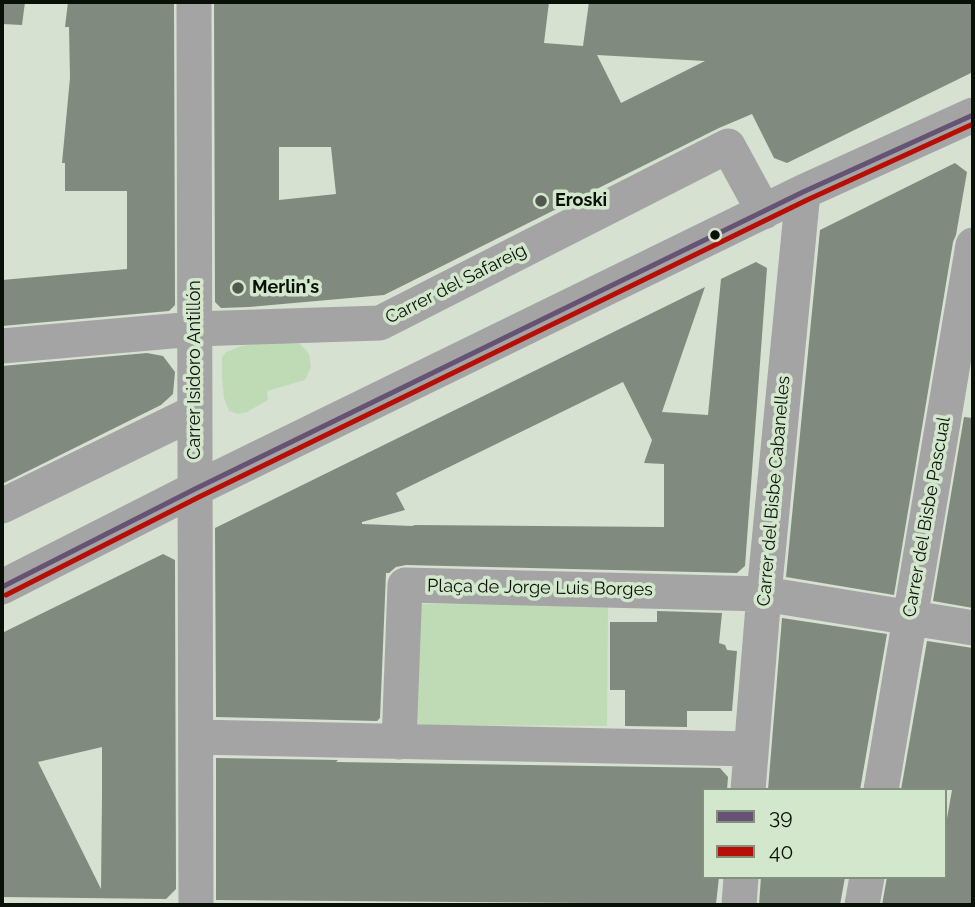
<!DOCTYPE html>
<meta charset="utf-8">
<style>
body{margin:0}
#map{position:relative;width:975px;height:907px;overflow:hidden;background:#d6e1d2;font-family:Raleway,sans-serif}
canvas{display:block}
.frame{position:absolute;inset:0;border:4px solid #091007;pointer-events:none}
.legend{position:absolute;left:702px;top:788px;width:245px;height:91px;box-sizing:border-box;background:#d2e7cc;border:2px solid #82917d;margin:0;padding:9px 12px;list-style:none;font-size:21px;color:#091007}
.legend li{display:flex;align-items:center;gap:14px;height:35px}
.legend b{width:35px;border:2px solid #82917d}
</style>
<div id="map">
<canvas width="975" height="907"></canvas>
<div class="frame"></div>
<ul class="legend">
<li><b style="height:9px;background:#665273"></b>39</li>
<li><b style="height:9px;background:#b70e06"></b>40</li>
</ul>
</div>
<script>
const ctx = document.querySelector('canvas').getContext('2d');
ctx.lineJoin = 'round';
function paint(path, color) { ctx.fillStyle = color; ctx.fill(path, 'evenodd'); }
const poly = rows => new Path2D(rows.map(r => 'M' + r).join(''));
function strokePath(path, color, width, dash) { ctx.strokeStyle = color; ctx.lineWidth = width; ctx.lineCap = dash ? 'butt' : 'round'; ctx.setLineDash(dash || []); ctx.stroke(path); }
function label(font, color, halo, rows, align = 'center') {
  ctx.font = font + ' Raleway,sans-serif'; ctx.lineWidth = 7; ctx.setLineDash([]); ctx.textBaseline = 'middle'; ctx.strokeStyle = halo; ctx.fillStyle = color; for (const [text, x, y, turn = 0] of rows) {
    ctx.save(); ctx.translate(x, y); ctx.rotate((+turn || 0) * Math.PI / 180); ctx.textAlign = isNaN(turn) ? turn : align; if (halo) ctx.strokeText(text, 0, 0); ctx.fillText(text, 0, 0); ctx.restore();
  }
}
paint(poly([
 [290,340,301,345,309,354,311,367,305,380,267,391,268,400,247,412,238,414,229,411,224,398,222,378,222,357,226,352,241,346],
 [414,604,608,605,607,726,413,725]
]), '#bfdbb6');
paint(poly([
 [2,2,25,2,22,25,2,24],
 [68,2,174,2,175,305,169,311,2,326,2,280,127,269,127,191,65,191,65,163,62,163,70,78,69,27,65,27],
 [214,2,470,2,505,3,505,2,549,2,544,43,583,46,589,2,973,2,973,72,787,163,774,158,752,114,719,128,384,295,249,307,221,308,215,302],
 [597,55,705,61,621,103],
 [279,147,331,147,336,194,279,200],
 [955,163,967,172,956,235,953,242,894,595,786,577,820,230],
 [756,262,767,268,745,566,737,573,406,565,396,567,389,573,386,573,380,718,377,721,216,717,215,528,705,287,662,412,708,415,721,279],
 [623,382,652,440,644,463,664,464,664,527,415,525,412,526,362,524,362,522,405,510,396,493],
 [147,353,163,356,175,372,173,394,161,405,2,484,2,366],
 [964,417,973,418,973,608,933,601],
 [163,554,175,560,176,889,166,899,2,897,2,633],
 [102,747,102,797,101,889,38,762],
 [657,611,722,613,719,643,725,645,727,650,737,651,732,711,687,711,687,727,625,726,625,690,610,690,610,622,657,622],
 [782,618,887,634,860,790,768,790],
 [927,641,973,648,973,905,882,905,887,877,945,877,945,830,952,790,901,790],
 [216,758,338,760,336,762,720,768,728,777,727,790,704,790,704,877,719,877,716,904,216,900],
 [761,877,845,877,840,905,759,905]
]), '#818a7e');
strokePath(poly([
 [194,2,196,905],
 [2,346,194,329,380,323,728,146,764,212],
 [2,506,195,412],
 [2,587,195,489,803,192,973,115],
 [196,737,751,749],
 [399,742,405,585,764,594,973,628],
 [748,790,764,594,803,192],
 [881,790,973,245],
 [739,905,741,877],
 [862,905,867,877]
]), '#a4a4a5', 35);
strokePath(poly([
 [2,587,195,489,803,192,973,115]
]), '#665273', 5);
strokePath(poly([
 [6,595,199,497,807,200,973,124]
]), '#b70e06', 5);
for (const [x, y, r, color] of [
 [541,201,7,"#51594e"],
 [715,235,6,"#091007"],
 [238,288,7,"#51594e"]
]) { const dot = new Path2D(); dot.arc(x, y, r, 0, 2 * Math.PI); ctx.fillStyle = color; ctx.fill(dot); strokePath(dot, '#d2e7cc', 2.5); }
label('bold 18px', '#091007', '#d2e7cc', [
 ["Eroski",555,201],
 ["Merlin's",252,288]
], 'left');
label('18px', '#091007', '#d2e7cc', [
 ["Carrer del Safareig",456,284,-27],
 ["Carrer Isidoro Antillón",195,370,-90],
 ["Carrer del Bisbe Cabanelles",774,491,-85],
 ["Carrer del Bisbe Pascual",927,517,-80],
 ["Plaça de Jorge Luis Borges",540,588,1]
]);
</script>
